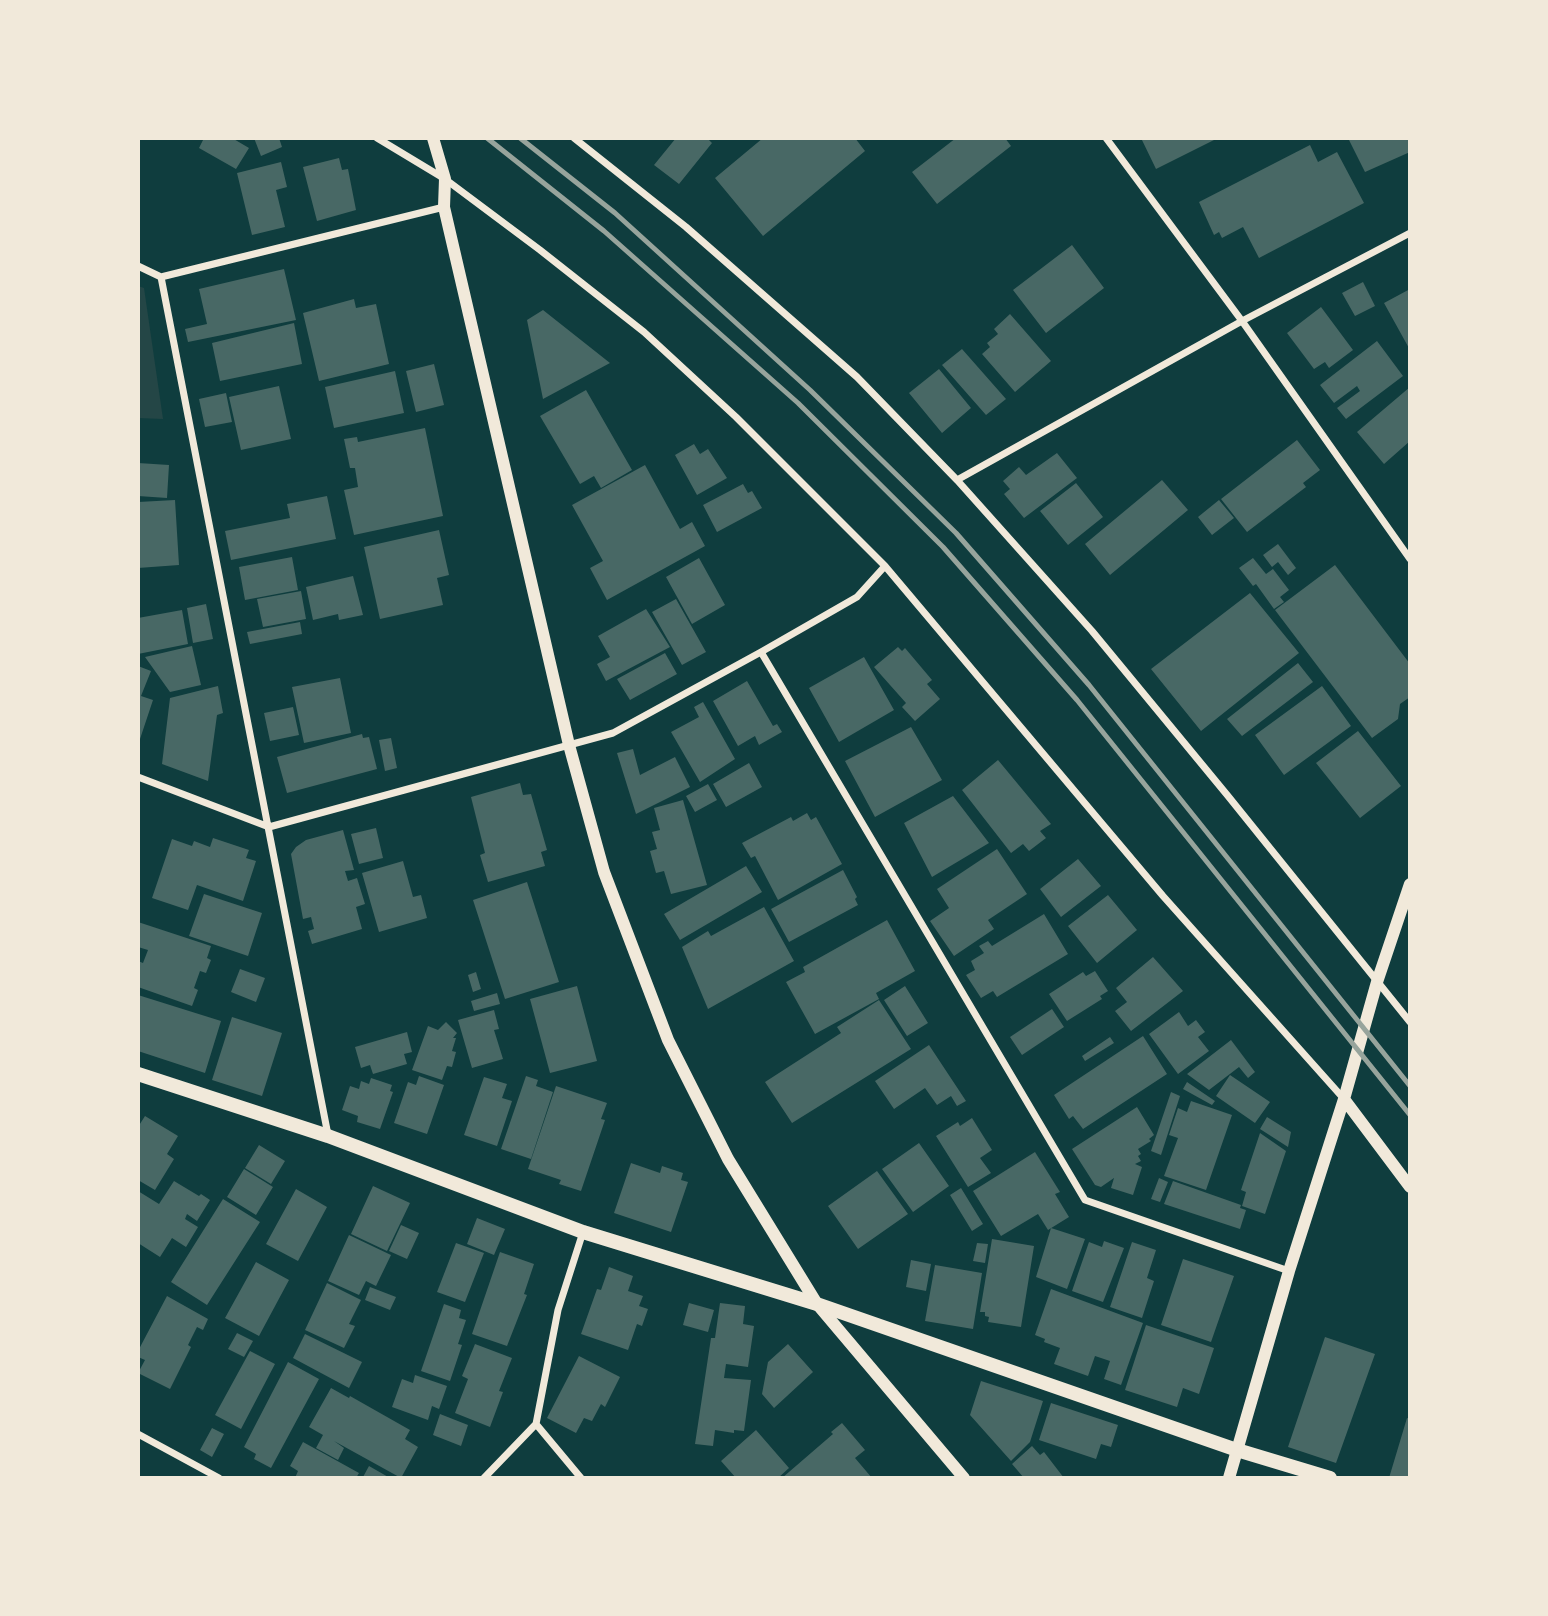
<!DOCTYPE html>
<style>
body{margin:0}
#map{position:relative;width:1548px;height:1616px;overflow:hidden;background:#0f3d3e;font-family:"DM Sans",sans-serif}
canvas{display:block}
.frame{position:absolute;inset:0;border:140px solid #f1e9da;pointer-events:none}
</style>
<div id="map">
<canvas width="1548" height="1616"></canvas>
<div class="frame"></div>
</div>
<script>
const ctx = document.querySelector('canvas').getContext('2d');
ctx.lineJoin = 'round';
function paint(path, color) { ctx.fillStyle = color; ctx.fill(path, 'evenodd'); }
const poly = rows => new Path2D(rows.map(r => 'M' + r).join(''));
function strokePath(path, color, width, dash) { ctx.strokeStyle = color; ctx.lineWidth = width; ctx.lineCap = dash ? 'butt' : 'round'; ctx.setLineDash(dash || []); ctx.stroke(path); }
paint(poly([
 [138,286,144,288,163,419,138,418]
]), '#244646');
paint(poly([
 [204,138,232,138,249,148,236,169,199,148],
 [254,138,279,138,282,147,261,156],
 [676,138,707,138,712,143,679,184,654,165],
 [763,138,855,138,865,151,763,236,715,178],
 [956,138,1005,138,1011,146,937,204,912,172],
 [1141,138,1218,138,1156,169],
 [1348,138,1410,138,1410,152,1365,172],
 [1310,145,1318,162,1337,152,1364,203,1259,258,1243,227,1222,238,1219,232,1214,235,1199,202],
 [339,158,342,170,348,169,356,210,317,221,303,167],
 [281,162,287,187,276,190,285,227,252,235,237,173],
 [1072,245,1104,288,1046,333,1013,290],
 [284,269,296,320,188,342,185,329,207,324,199,289],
 [1363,282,1375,306,1355,316,1342,293],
 [1410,289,1410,350,1384,303],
 [354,299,356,308,376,304,389,364,319,381,303,313],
 [1321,307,1353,350,1329,368,1325,362,1314,369,1287,333],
 [543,310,610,363,543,399,527,320],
 [1010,314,1051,361,1015,392,982,354,990,347,987,343,998,334,994,329],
 [294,323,302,364,220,381,212,343],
 [1377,341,1403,376,1346,419,1337,408,1360,391,1357,386,1334,403,1320,385],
 [962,349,1006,399,986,415,942,365],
 [434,364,444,405,416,412,406,371],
 [939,369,971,408,942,433,909,393],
 [395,371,404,413,334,428,325,387],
 [279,386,291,439,241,450,229,397],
 [1410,387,1410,441,1384,464,1357,432],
 [586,390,632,470,601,488,594,476,580,484,540,416],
 [226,393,232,422,205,427,199,399],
 [425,428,443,516,354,535,344,490,358,487,355,468,350,468,344,439,357,437,358,442],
 [1297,440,1320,470,1303,483,1306,487,1247,532,1221,499],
 [694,444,700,454,708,449,727,478,697,495,675,455],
 [1057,453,1077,478,1024,518,1004,494,1010,489,1003,481,1019,467,1026,475],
 [138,463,169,465,167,498,138,496],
 [645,465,680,529,692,522,705,546,607,600,590,568,603,561,572,505],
 [1162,480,1188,510,1110,575,1085,544],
 [1076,483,1103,517,1068,545,1040,511],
 [743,484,748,493,752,491,762,508,717,532,703,505],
 [327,496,336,539,231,560,225,531,290,518,287,504],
 [175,500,179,565,138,568,138,502],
 [1219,500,1234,518,1212,535,1198,517],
 [439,530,449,575,437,578,443,605,380,619,364,547],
 [1278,544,1296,568,1288,575,1278,562,1272,567,1263,555],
 [292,557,298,590,245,600,239,567],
 [699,558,725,605,692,624,666,577],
 [1253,558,1266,574,1273,569,1289,590,1280,597,1284,602,1274,609,1256,584,1253,586,1239,568],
 [1335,565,1410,664,1410,697,1400,704,1398,719,1372,738,1275,610],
 [353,576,363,615,339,620,338,614,313,620,306,587],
 [301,591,306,619,263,627,257,599],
 [1250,593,1299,653,1201,731,1151,669],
 [676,599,706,652,682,665,652,612],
 [206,604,213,639,193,643,187,608],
 [646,609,670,647,606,681,597,664,610,657,598,636],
 [182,610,188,644,138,654,138,618],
 [300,622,302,634,250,644,247,632],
 [192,646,201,685,170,692,145,657],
 [898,647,902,651,905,648,932,680,927,684,940,699,915,721,902,707,906,703,874,667],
 [665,653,677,674,630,700,617,679],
 [864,657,894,710,839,742,809,688],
 [1298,663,1313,682,1242,736,1227,719],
 [138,666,151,671,141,696,153,700,139,742],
 [340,678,351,733,304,743,292,687],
 [747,681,773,726,777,724,782,732,759,745,755,736,738,746,713,701],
 [218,686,223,713,217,715,208,781,162,764,170,698],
 [1322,686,1351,726,1284,775,1255,735],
 [703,702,735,759,700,782,671,732,699,717,694,707],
 [293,707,299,735,270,741,264,713],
 [911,727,942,780,875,817,845,761],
 [1358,731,1401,786,1360,818,1316,763],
 [362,734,363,738,369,737,377,769,287,793,277,757],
 [391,738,397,768,385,771,379,740],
 [633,749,640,775,675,757,690,787,636,814,617,753],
 [998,760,1051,824,1040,831,1046,838,1029,851,1023,844,1011,853,962,790],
 [749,763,762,787,726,807,713,784],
 [520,783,523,795,531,794,547,850,541,852,545,866,488,882,480,855,485,853,471,797],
 [708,784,717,800,695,812,686,796],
 [953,796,989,843,932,877,904,823],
 [683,800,707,885,671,894,664,871,656,873,650,851,657,849,652,832,660,830,654,808],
 [807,813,811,820,816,817,842,864,778,900,755,856,751,858,742,843,791,817,793,821],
 [376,828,383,858,359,864,351,834],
 [343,830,354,870,345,871,348,881,357,878,365,904,356,907,362,929,312,944,308,931,314,929,311,917,303,919,291,854,296,847,306,840],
 [213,838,249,850,246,858,256,861,243,901,197,885,188,910,152,898,172,839,192,846,194,841,210,847],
 [997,849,1027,894,988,920,994,929,954,956,930,921,949,908,937,889],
 [1078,859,1101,886,1061,917,1040,889],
 [403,861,413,897,421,895,427,918,379,932,362,873],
 [746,866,762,892,680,940,664,914],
 [843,870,857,897,855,899,858,905,789,942,771,909],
 [527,882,559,982,505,999,473,900],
 [204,894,262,913,248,956,189,936],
 [1108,895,1137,930,1097,963,1068,926],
 [764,907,794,961,708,1009,682,947,708,931,711,936],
 [1044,914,1068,954,997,997,993,991,981,998,966,975,975,970,971,961,984,953,979,946,988,941,992,946],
 [887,920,915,971,876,993,879,999,815,1034,786,982,805,972,803,967],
 [138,922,211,946,207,958,211,960,206,973,200,971,194,988,198,990,192,1006,138,987,138,961,143,963,148,950,138,947],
 [1153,957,1183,991,1131,1031,1115,1011,1127,1002,1116,988],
 [240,969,265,978,256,1002,231,992],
 [1095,971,1108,991,1100,996,1102,999,1067,1021,1049,994,1083,972,1086,976],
 [476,972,481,989,473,992,468,975],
 [577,986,597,1061,550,1073,530,999],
 [905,986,928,1023,907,1036,884,1000],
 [497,993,500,1004,474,1011,471,1001],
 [138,995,221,1021,205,1073,138,1051],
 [879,1000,911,1049,792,1123,765,1082,841,1033,837,1027],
 [1052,1009,1064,1027,1022,1055,1010,1037],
 [494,1010,499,1029,494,1030,503,1059,472,1068,458,1020],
 [1179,1012,1188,1026,1196,1020,1205,1032,1198,1037,1209,1051,1178,1074,1149,1034],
 [232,1017,282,1033,262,1096,212,1080],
 [446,1022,457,1033,453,1038,456,1038,452,1051,456,1052,452,1067,447,1066,442,1080,412,1070,428,1026,438,1030],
 [407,1032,412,1052,404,1054,407,1064,373,1074,370,1065,361,1068,355,1047],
 [1143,1036,1167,1074,1083,1129,1073,1116,1069,1119,1054,1095],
 [1110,1037,1114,1043,1085,1061,1082,1056],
 [1231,1040,1255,1072,1248,1078,1239,1067,1209,1090,1187,1074],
 [929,1045,966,1101,957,1106,951,1096,937,1105,925,1088,894,1109,875,1081],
 [1230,1075,1270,1102,1255,1123,1216,1096],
 [419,1076,444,1085,427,1134,394,1123,408,1082,416,1085],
 [526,1076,538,1080,536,1086,553,1092,531,1159,501,1149],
 [484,1077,507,1084,502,1098,512,1101,497,1146,464,1135],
 [371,1078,392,1085,390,1091,393,1092,380,1129,357,1122,358,1116,342,1110,350,1086,359,1089,361,1081,369,1084],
 [1187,1082,1215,1101,1212,1105,1183,1089],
 [556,1086,607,1103,601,1119,605,1120,581,1191,559,1184,561,1180,528,1169],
 [1171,1092,1180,1096,1161,1155,1151,1151],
 [1191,1101,1232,1115,1206,1190,1164,1176,1178,1138,1169,1135,1178,1108,1187,1112],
 [1137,1107,1154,1135,1149,1139,1151,1141,1138,1149,1141,1154,1138,1156,1141,1161,1135,1164,1142,1167,1133,1195,1111,1188,1114,1178,1101,1187,1095,1185,1072,1149],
 [145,1116,178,1136,167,1154,174,1159,155,1190,138,1180,138,1127],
 [1267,1117,1291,1132,1288,1147,1260,1129],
 [972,1118,992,1150,980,1158,991,1173,968,1187,936,1136,958,1122,960,1126],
 [1260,1133,1286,1151,1265,1214,1242,1206,1246,1192,1241,1190],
 [919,1143,949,1186,913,1212,882,1169],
 [259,1145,285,1161,271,1184,245,1168],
 [1035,1152,1060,1192,1055,1194,1069,1217,1048,1230,1038,1214,1001,1236,973,1191],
 [631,1163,660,1173,662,1166,683,1173,681,1180,688,1182,671,1232,614,1213],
 [244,1169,273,1187,256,1215,227,1197],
 [877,1171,908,1214,858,1249,828,1206],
 [1159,1178,1168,1182,1160,1202,1151,1199],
 [174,1181,199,1196,201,1194,210,1200,197,1221,187,1214,185,1219,198,1227,186,1247,172,1238,160,1257,138,1243,138,1191,159,1204],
 [1173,1181,1241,1205,1240,1208,1246,1210,1240,1229,1164,1204],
 [373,1186,410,1203,387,1251,351,1234],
 [961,1188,983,1224,972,1231,950,1195],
 [296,1189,327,1207,298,1261,266,1244],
 [223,1199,260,1222,207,1305,171,1282],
 [477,1218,505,1229,494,1255,467,1244],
 [401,1225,419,1233,407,1259,389,1251],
 [1051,1228,1085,1239,1067,1289,1036,1277],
 [349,1235,391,1255,376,1286,366,1281,359,1295,328,1281],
 [992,1239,1034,1246,1021,1327,988,1322,989,1317,985,1316,985,1312,980,1312],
 [1104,1241,1124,1248,1103,1302,1072,1291,1089,1242,1102,1247],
 [1132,1242,1156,1250,1147,1278,1154,1281,1142,1318,1110,1307],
 [456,1243,484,1253,465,1302,437,1292],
 [977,1243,988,1244,985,1263,973,1261],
 [500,1252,534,1264,524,1294,527,1295,507,1346,472,1334],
 [1183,1259,1234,1276,1211,1342,1161,1325],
 [911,1260,931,1264,926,1291,906,1287],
 [256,1262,289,1280,259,1336,225,1318],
 [935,1265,982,1273,973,1329,925,1321],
 [609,1267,633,1276,628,1291,643,1296,639,1306,648,1309,642,1326,637,1324,628,1350,581,1334,597,1289,601,1290],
 [327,1283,361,1300,349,1324,355,1326,344,1348,305,1330],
 [370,1287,396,1297,390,1310,365,1300],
 [1051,1289,1143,1323,1121,1385,1104,1379,1110,1361,1095,1356,1088,1376,1054,1364,1060,1348,1044,1342,1045,1339,1035,1335],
 [167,1296,208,1319,203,1330,197,1327,188,1345,191,1347,170,1389,138,1373,145,1360,138,1357,138,1351],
 [689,1303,714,1310,708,1332,683,1325],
 [720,1303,745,1306,743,1324,754,1326,748,1367,726,1364,724,1378,751,1380,744,1431,734,1430,734,1433,715,1430,713,1446,695,1444,711,1338,715,1338],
 [444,1304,461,1310,459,1318,466,1320,458,1344,462,1345,450,1381,421,1371],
 [1146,1325,1214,1348,1199,1394,1183,1388,1177,1407,1125,1390],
 [237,1333,253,1341,244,1357,228,1349],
 [305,1334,362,1362,349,1388,293,1358],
 [1325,1337,1375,1354,1336,1463,1288,1447],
 [475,1344,512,1358,499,1391,503,1392,490,1427,455,1413,468,1379,462,1376],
 [788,1344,813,1372,774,1408,762,1394,768,1362],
 [250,1351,275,1364,241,1429,215,1415],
 [579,1356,620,1377,605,1407,601,1404,592,1421,584,1418,576,1433,547,1418],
 [288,1362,319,1379,271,1468,254,1459,256,1454,244,1447],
 [415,1375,447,1386,439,1409,432,1406,428,1420,392,1407,402,1379,413,1383],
 [981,1381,1043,1401,1030,1442,1011,1461,970,1415],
 [331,1388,349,1398,350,1396,410,1430,405,1439,418,1447,401,1478,334,1441,344,1448,338,1460,316,1448,323,1435,309,1427],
 [1051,1403,1118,1425,1111,1447,1101,1444,1096,1459,1039,1440],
 [440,1414,468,1425,461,1446,433,1435],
 [1407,1418,1410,1419,1410,1478,1389,1478],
 [842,1423,865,1450,855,1458,872,1478,782,1478,833,1434,831,1432],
 [212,1428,224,1434,212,1457,200,1450],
 [756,1430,789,1468,778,1478,736,1478,721,1461],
 [303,1442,359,1473,356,1478,295,1478,298,1471,290,1466],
 [1032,1446,1040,1455,1044,1452,1064,1478,1024,1478,1012,1464],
 [369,1466,390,1478,363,1477]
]), '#486865');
strokePath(poly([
 [377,138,445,179,540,250,644,332,736,417,885,566,1163,896,1344,1099],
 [574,138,686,227,857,377,957,480,1092,631,1228,796,1410,1022],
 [1106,138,1242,321,1410,559],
 [138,266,161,277,444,207],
 [161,277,328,1135],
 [957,480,1242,321,1410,233],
 [761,652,1085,1200,1289,1271],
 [138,777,269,827,613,733,761,652,857,597,885,566],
 [138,1434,219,1478],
 [484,1478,536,1424],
 [581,1478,536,1424,558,1310,583,1232]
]), '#f1e9da', 7);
strokePath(poly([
 [433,138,445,179,444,207,569,745,604,872,668,1040,728,1159,817,1304,964,1478],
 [1344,1099,1410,1187],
 [1229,1478,1289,1271,1344,1099,1377,982,1410,884]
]), '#f1e9da', 12);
strokePath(poly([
 [138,1074,328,1136,583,1232,817,1304,1237,1450,1330,1478]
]), '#f1e9da', 14);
strokePath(poly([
 [487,138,604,231,798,403,943,547,1077,700,1410,1115],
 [520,138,615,213,810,390,956,533,1089,685,1410,1086]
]), '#97a49c', 5);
</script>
